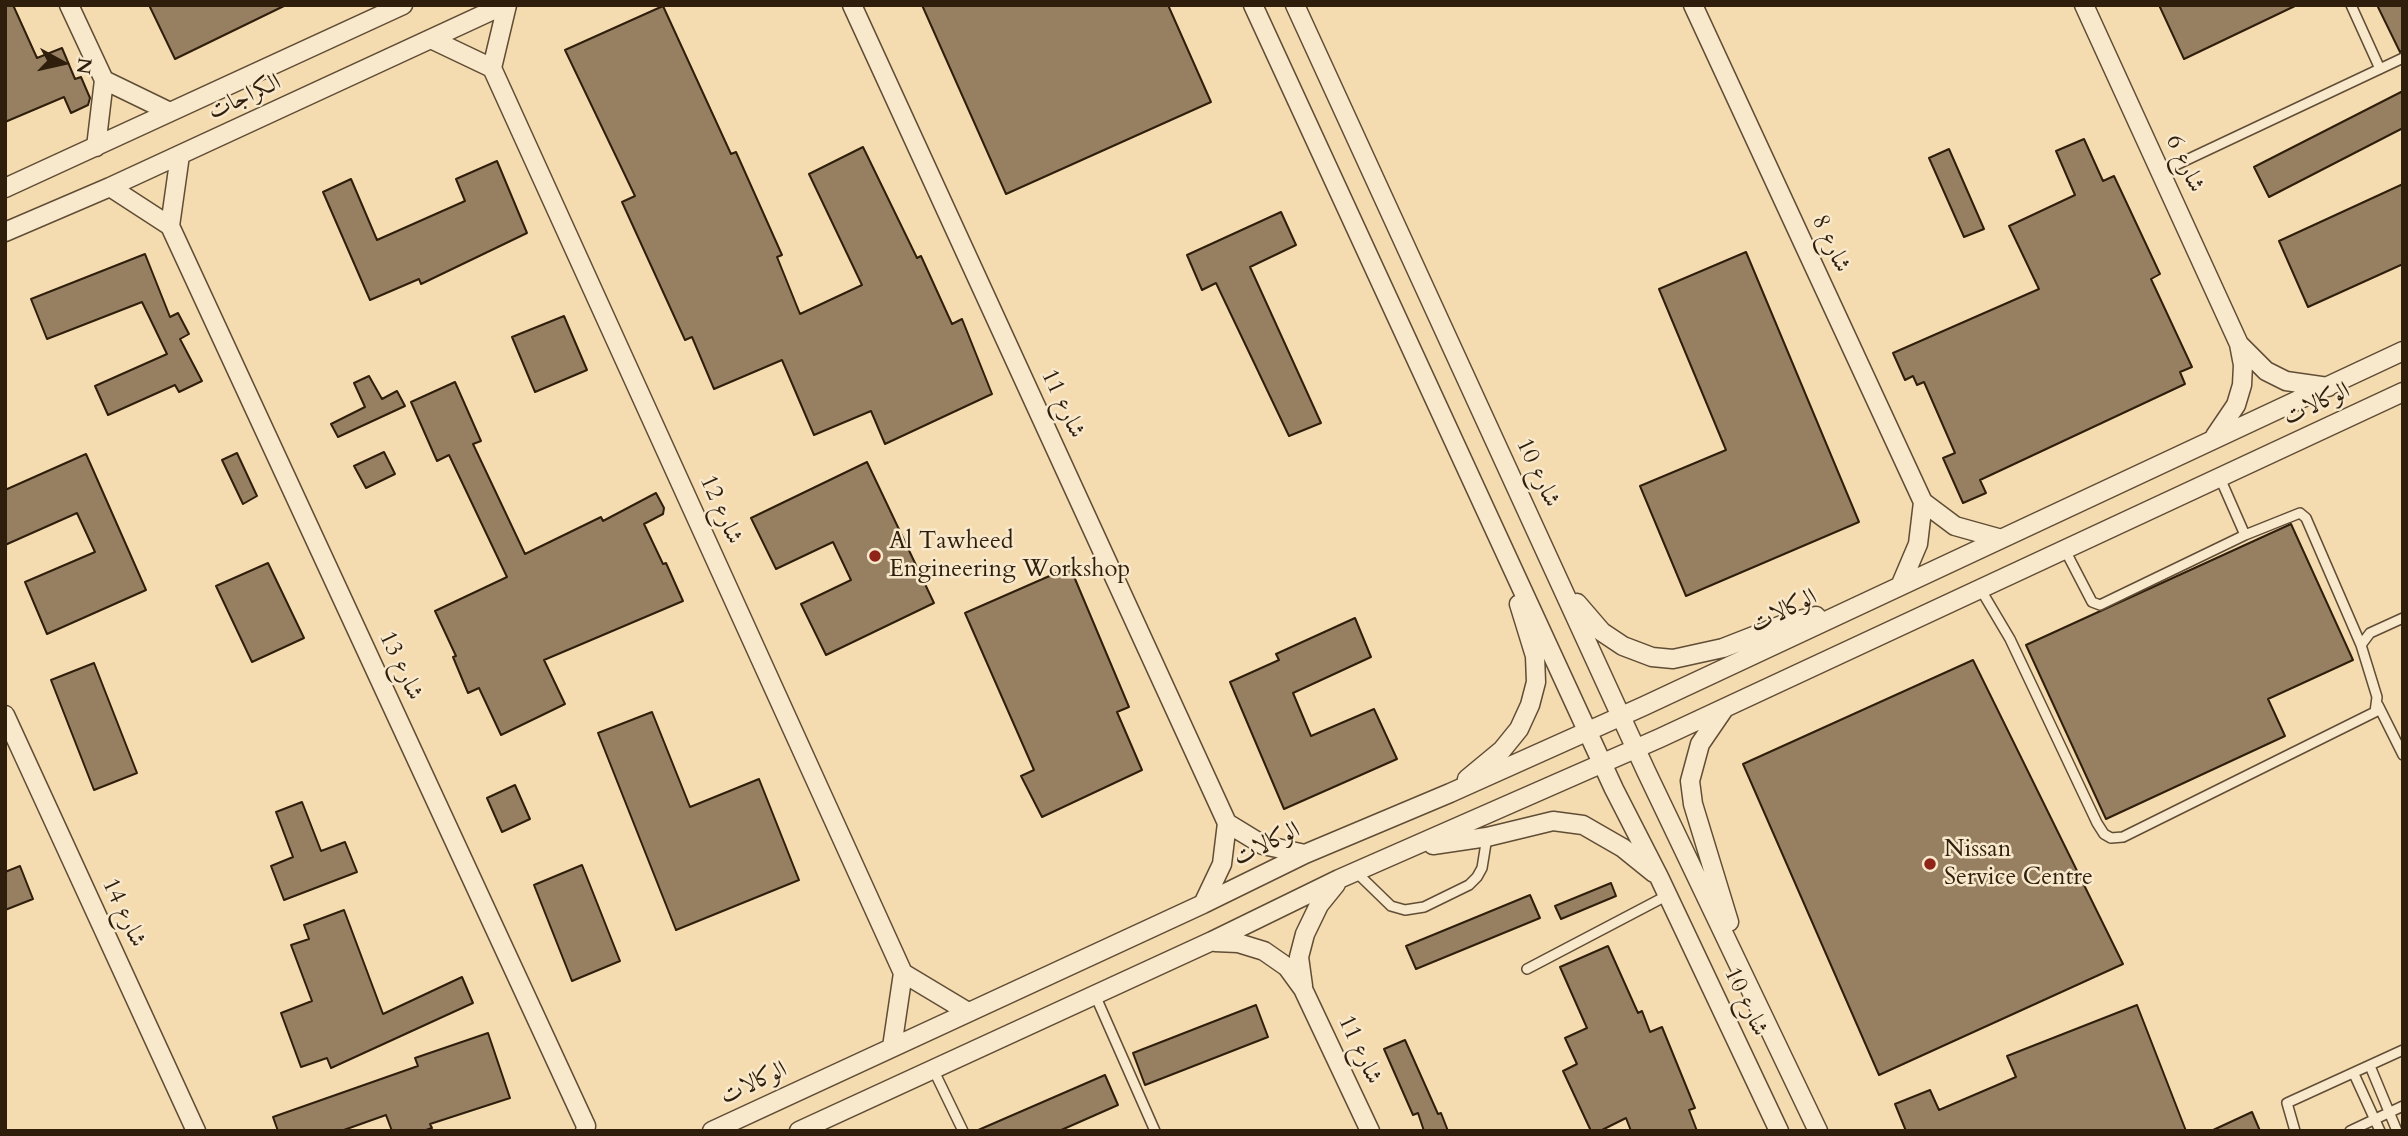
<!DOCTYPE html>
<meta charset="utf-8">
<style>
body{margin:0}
#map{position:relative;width:2408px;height:1136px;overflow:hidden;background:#f5dbb0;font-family:Cardo,serif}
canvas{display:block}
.frame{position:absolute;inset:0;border:7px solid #2f1e0c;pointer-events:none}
.north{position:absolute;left:28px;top:28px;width:70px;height:70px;-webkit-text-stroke:5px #f8e8cc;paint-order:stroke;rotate:98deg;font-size:19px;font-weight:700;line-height:28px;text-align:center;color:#2f1e0c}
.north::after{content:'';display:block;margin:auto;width:24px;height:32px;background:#2f1e0c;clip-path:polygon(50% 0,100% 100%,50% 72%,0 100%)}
</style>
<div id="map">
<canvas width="2408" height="1136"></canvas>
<div class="frame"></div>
<div class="north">N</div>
</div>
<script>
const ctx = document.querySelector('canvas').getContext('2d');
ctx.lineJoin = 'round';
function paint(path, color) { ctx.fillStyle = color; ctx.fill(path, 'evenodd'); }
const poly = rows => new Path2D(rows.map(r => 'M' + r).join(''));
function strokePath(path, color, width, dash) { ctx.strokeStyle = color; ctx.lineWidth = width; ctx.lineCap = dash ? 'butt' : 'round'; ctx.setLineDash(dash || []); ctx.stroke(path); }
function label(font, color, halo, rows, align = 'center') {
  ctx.font = font + ' Cardo,Amiri,serif'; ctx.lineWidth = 5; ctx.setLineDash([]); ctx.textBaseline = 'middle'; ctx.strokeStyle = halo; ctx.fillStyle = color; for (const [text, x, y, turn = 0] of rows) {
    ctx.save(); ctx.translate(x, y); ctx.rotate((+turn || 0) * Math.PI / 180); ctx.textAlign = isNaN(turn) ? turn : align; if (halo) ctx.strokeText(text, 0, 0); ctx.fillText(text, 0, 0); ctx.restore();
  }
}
const building = poly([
 [5,5,13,5,37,58,62,48,75,79,81,77,90,98,88,105,71,113,64,97,5,122,5,5],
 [149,5,286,5,175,59,149,5],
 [922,5,1168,5,1211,102,1006,194,922,5],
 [2159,5,2297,5,2184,59,2159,5],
 [2377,5,2403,5,2403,51,2400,52,2377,5],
 [663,6,731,154,736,152,782,255,777,257,800,314,862,285,809,174,863,147,917,258,921,256,952,324,962,319,992,394,885,444,871,411,814,435,782,360,714,389,692,337,685,340,622,202,635,196,565,50,663,6],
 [2403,91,2403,128,2269,197,2254,167,2403,91],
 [2084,139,2103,181,2114,176,2160,274,2151,279,2192,367,2180,372,2185,384,1980,480,1986,493,1963,503,1943,458,1955,453,1924,382,1917,385,1913,376,1905,380,1893,353,2039,289,2009,226,2075,195,2056,151,2084,139],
 [1949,149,1984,229,1964,237,1929,158,1949,149],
 [497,161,527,233,421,284,419,279,370,300,323,192,351,179,377,240,465,201,456,179,497,161],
 [2403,184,2403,264,2308,307,2279,241,2403,184],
 [1281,212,1296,245,1250,267,1321,423,1289,436,1216,283,1202,290,1187,255,1281,212],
 [1746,252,1859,522,1686,596,1640,486,1726,450,1659,289,1746,252],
 [145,254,170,317,178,313,189,334,180,339,202,381,179,392,175,385,108,415,95,386,167,354,142,302,47,339,31,299,145,254],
 [564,316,587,370,535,392,512,337,564,316],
 [369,376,382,399,397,391,405,406,338,437,331,424,365,407,354,383,369,376],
 [455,382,481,441,473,444,525,554,601,517,603,521,656,493,664,508,663,514,644,524,663,564,666,563,683,601,544,660,565,704,501,735,479,688,468,693,453,657,456,656,435,611,507,577,449,455,437,461,411,402,455,382],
 [384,452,395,474,366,488,354,466,384,452],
 [237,453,257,496,243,504,222,460,237,453],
 [86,454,146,590,47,634,25,582,95,552,77,513,5,545,5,490,86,454],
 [867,462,934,603,826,655,801,604,851,580,833,542,776,569,751,518,867,462],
 [2291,524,2353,660,2268,699,2285,736,2106,819,2026,645,2291,524],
 [268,563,304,638,252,662,216,586,268,563],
 [1070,567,1129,707,1117,712,1142,770,1042,817,1021,776,1034,770,965,613,1070,567],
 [1355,618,1371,657,1293,693,1311,736,1374,709,1397,759,1284,809,1230,682,1279,660,1276,654,1355,618],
 [1973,660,2123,964,1879,1075,1743,764,1973,660],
 [94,663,137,773,94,790,51,680,94,663],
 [652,712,690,807,759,779,799,880,676,930,598,733,652,712],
 [515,785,530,819,502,832,487,798,515,785],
 [302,802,321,851,345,842,357,872,284,900,271,866,293,857,276,812,302,802],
 [582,865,620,961,572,981,534,885,582,865],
 [20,866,33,899,5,910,5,872,20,866],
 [1611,883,1616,896,1561,919,1555,906,1611,883],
 [1530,895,1540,918,1416,969,1406,946,1530,895],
 [344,910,383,1014,462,977,473,1003,331,1068,327,1058,301,1067,281,1013,312,1001,291,945,309,939,304,925,344,910],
 [1608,946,1638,1013,1642,1011,1650,1032,1662,1027,1695,1108,1689,1110,1697,1131,1631,1131,1626,1118,1600,1131,1591,1131,1563,1071,1577,1064,1565,1038,1587,1028,1560,967,1608,946],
 [1256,1005,1268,1037,1145,1085,1133,1053,1256,1005],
 [2137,1005,2186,1131,1906,1131,1895,1104,1930,1090,1939,1110,2016,1077,2007,1056,2137,1005],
 [488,1033,510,1098,430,1124,432,1128,423,1131,392,1131,386,1115,341,1131,278,1131,273,1117,418,1066,415,1058,488,1033],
 [1405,1040,1438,1114,1441,1113,1448,1131,1424,1131,1418,1113,1413,1115,1384,1049,1405,1040],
 [1105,1075,1118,1105,1059,1131,976,1131,1105,1075],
 [2252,1112,2260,1131,2211,1131,2252,1112]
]);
paint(building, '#968061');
strokePath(building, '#2f1e0c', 2);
const lane = poly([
 [2351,5,2380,69],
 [2161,172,2403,58],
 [2220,478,2245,535],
 [2065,550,2092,602,2100,605,2245,535,2300,513,2306,518,2361,645],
 [1981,590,2010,639,2097,823,2104,834,2111,838,2123,837,2375,712,2377,697,2361,645,2370,633,2403,618],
 [2378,705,2403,755],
 [1356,872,1391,906,1405,910,1424,907,1469,885,1477,877,1482,868,1487,837],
 [1527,969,1668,895],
 [1095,995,1155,1131],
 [2370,1066,2397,1131],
 [933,1069,963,1131],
 [2354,1074,2380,1131],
 [2295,1131,2287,1103,2403,1050],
 [2350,1131,2403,1106]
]);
const street = poly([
 [69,5,104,80,96,147],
 [507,5,492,68,903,973,892,1047],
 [852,5,1227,823,1222,864,1203,904],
 [1253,5,1614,789,1659,877,1779,1131],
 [1295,5,1646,771,1818,1131],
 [1693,5,1923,502,1955,526,1998,538],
 [2084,5,2239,344,2243,365,2242,385,2236,405,2215,436],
 [431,39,492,68],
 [104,80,170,112],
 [110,187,170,226,586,1126,585,1131],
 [5,188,403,5],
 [170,226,180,155],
 [5,232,110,187,504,5],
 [2240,345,2266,371,2286,381,2328,387],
 [1901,584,1918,544,1923,502],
 [1577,603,1602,632,1623,646,1652,657,1673,659,1723,648,1787,623,1816,616],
 [1724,709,1700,744,1690,781,1693,804,1729,922],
 [5,715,196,1131],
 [1467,779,1502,750,1519,729,1530,705,1536,682,1535,656,1519,604],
 [1227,823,1263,845,1305,854],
 [1433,845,1487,837,1553,821,1583,825,1623,848,1654,873],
 [1215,942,1238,943,1264,951,1287,967,1303,989,1370,1131],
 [903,973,968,1012],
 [1303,986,1299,957,1305,934,1319,905,1336,884],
 [712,1131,1203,904,1305,854,1450,793,1644,706,2403,351],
 [799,1131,1212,941,1339,879,1660,738,2403,392]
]);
strokePath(lane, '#604d35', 12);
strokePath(street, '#604d35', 21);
strokePath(lane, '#f8e8cc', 9);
strokePath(street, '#f8e8cc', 18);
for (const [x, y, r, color] of [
 [875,556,7,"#8f2418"],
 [1930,864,7,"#8f2418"]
]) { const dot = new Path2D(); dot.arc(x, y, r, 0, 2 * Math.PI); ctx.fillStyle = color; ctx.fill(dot); strokePath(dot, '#f8e8cc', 2.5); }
label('24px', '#2f1e0c', '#f8e8cc', [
 ["الكراجات",245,98,-25],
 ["شارع 6",2184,164,65],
 ["شارع 8",1830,244,65],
 ["شارع 11",1062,404,65],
 ["الوكالات",2317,405,-25],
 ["شارع 10",1537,473,65],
 ["شارع 12",720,510,66],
 ["الوكالات",1784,612,-26],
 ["شارع 13",400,666,65],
 ["الوكالات",1267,845,-26],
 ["شارع 14",123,913,65],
 ["شارع 10",1745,1002,65],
 ["شارع 11",1359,1050,65],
 ["الوكالات",754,1084,-25]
]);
label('24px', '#2f1e0c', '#f8e8cc', [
 ["Al Tawheed",889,542],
 ["Engineering Workshop",889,570],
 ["Nissan",1944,850],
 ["Service Centre",1944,878]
], 'left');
</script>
